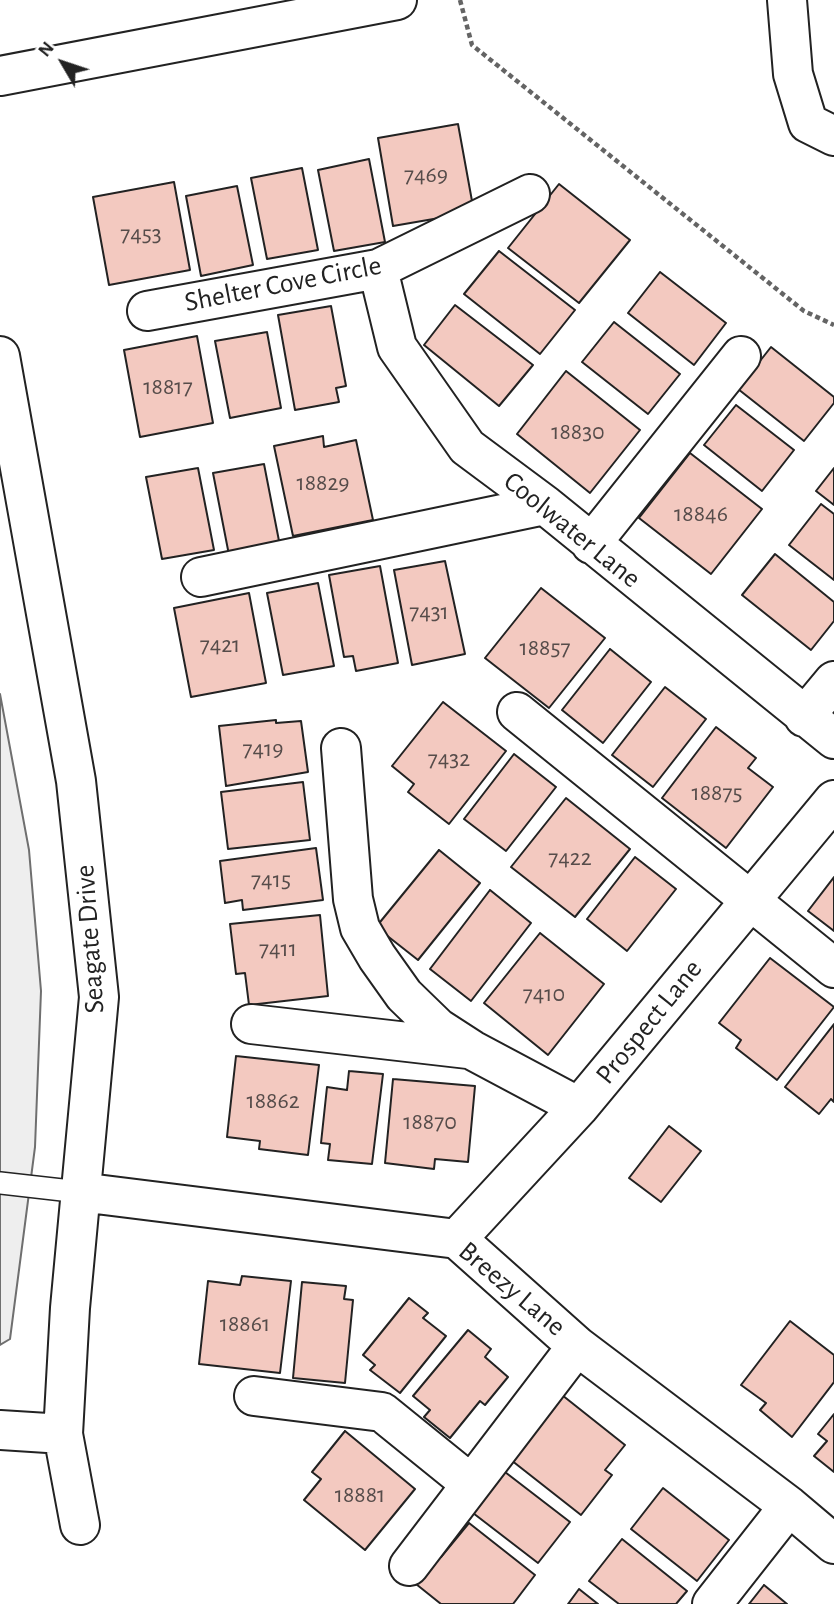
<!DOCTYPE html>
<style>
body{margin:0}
#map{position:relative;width:834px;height:1604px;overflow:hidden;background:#fff;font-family:"Alegreya Sans",sans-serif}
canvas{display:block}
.north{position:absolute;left:28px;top:28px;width:70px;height:70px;-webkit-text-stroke:5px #fff;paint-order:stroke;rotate:309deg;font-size:19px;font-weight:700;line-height:28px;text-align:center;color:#222}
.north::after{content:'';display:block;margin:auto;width:24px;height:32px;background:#222;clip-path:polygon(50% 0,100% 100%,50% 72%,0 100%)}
</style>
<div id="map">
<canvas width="834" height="1604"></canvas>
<div class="north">N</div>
</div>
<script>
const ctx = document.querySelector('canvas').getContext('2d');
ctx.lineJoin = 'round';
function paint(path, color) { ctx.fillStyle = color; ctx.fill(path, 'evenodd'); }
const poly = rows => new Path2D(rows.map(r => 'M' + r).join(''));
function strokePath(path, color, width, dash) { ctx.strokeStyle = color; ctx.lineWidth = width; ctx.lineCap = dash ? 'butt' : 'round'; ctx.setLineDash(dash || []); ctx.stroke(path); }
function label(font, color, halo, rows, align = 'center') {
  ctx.font = font + ' "Alegreya Sans",sans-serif'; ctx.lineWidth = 5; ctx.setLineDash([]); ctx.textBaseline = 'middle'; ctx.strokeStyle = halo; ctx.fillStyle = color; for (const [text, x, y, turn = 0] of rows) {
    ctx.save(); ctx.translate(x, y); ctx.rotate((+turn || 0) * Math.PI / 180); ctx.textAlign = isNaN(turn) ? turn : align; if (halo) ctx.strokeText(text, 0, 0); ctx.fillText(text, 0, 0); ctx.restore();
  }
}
const green = poly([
 [0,694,29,850,41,991,35,1147,10,1339,0,1345,0,694]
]);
paint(green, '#eee');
strokePath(green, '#6f6f6f', 2);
const building = poly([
 [458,124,474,212,393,226,378,138,458,124],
 [369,159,385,242,334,251,318,170,369,159],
 [302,168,318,250,267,259,251,178,302,168],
 [174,182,190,270,109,285,93,197,174,182],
 [559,184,630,240,579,303,508,248,559,184],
 [237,186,253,265,201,276,186,196,237,186],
 [499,251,575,310,540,354,464,294,499,251],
 [660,272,726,323,694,365,628,313,660,272],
 [455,305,533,365,499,406,424,345,455,305],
 [331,306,346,386,336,388,339,402,295,410,278,315,331,306],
 [614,322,680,374,648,414,582,362,614,322],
 [267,332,281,408,230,418,215,341,267,332],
 [197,336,213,423,140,437,124,350,197,336],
 [771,347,834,397,834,403,804,441,738,389,771,347],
 [566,371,640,430,590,493,517,434,566,371],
 [736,405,794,450,762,491,704,445,736,405],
 [323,436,324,447,356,440,373,520,293,536,274,446,323,436],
 [690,453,762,509,711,574,639,518,690,453],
 [264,464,280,546,229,555,213,473,264,464],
 [198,468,214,550,162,559,146,477,198,468],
 [834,468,834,505,816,491,834,468],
 [821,504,834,514,834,580,789,545,821,504],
 [775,554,834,602,834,621,811,650,742,595,775,554],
 [445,561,465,654,412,665,394,570,445,561],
 [380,566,398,663,356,671,353,656,344,657,329,575,380,566],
 [318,583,334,666,283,675,267,593,318,583],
 [541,588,605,638,549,708,485,658,541,588],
 [249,593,266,683,191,697,174,608,249,593],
 [610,649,651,682,603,743,562,710,610,649],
 [665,687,706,719,653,787,612,755,665,687],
 [443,702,506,751,449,824,408,792,414,784,392,766,443,702],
 [276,720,276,723,301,721,308,772,226,786,219,726,276,720],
 [716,727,756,758,748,768,773,787,726,848,662,798,716,727],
 [514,754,556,787,506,851,464,819,514,754],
 [303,782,310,840,228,849,221,792,303,782],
 [566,798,630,849,575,917,511,867,566,798],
 [316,848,323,900,243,910,242,900,225,903,220,861,316,848],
 [439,850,480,883,418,960,376,927,439,850],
 [635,857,676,889,627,951,587,919,635,857],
 [834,877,834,931,808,911,834,877],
 [490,890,531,923,471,1001,430,969,490,890],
 [320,915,328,996,249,1005,245,973,236,974,230,924,320,915],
 [540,933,604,984,548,1055,484,1003,540,933],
 [770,958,834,1007,777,1080,736,1048,741,1040,719,1023,770,958],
 [834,1024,834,1102,831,1099,819,1114,785,1087,834,1024],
 [236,1056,319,1065,308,1155,259,1149,260,1141,227,1137,236,1056],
 [349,1071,383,1074,372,1164,328,1160,330,1144,321,1143,327,1087,347,1090,349,1071],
 [393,1079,475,1086,468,1162,435,1159,434,1169,385,1163,393,1079],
 [669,1126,701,1151,661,1202,629,1178,669,1126],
 [242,1276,291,1281,280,1373,199,1364,208,1281,240,1285,242,1276],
 [302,1282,346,1286,344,1299,353,1300,345,1383,293,1378,302,1282],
 [409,1298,428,1313,423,1318,446,1336,400,1393,370,1370,375,1365,363,1355,409,1298],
 [790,1321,834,1355,834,1382,792,1437,760,1410,766,1403,741,1385,790,1321],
 [468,1330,491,1349,485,1357,508,1377,485,1405,480,1401,450,1438,424,1417,430,1410,413,1396,468,1330],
 [562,1395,625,1445,605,1470,612,1475,581,1515,511,1460,562,1395],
 [834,1414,834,1472,814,1456,827,1441,818,1434,834,1414],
 [345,1431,415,1489,365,1550,304,1500,321,1479,312,1472,345,1431],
 [505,1472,570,1522,538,1563,473,1513,505,1472],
 [663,1488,729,1540,697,1581,631,1529,663,1488],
 [469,1523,535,1575,513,1604,441,1604,416,1584,438,1555,441,1557,469,1523],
 [622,1539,687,1591,676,1604,619,1604,589,1581,622,1539],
 [764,1585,787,1604,749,1604,764,1585],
 [579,1589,598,1604,568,1604,579,1589]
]);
paint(building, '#f3c9c0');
strokePath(building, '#222', 2);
const service = poly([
 [0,1183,80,1192]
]);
const minor = poly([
 [787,0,793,74,808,123,834,136],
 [378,269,397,347,467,447,545,505,834,739],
 [147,311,378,269,530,194],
 [0,356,76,781,99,997,70,1308,63,1434,80,1525],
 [591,544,741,356],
 [201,577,545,505],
 [517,712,834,968],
 [804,717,834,681],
 [341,748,353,899,360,928,377,957,404,995,438,1028,472,1050,579,1107],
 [251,1024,468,1049],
 [80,1192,457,1239,577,1346,789,1506,834,1544],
 [457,1239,579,1107,834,800],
 [254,1396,382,1412,471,1484],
 [0,1430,63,1434],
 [409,1566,577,1346],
 [712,1604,789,1506]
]);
const tertiary = poly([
 [0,76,397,0]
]);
strokePath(service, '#222', 24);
strokePath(minor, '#222', 42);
strokePath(tertiary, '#222', 42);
strokePath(poly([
 [460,0,472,45,804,311,834,325]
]), '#646464', 4.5, [5, 3.5]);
strokePath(service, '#fff', 21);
strokePath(minor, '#fff', 38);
strokePath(tertiary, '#fff', 38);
label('24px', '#564c4a', null, [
 ["7469",426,175],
 ["7453",141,234],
 ["18817",168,387],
 ["18830",578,432],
 ["18829",323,483],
 ["18846",701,514],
 ["7431",429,612],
 ["7421",220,645],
 ["18857",545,648],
 ["7419",263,749],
 ["7432",449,759],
 ["18875",717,793],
 ["7422",570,858],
 ["7415",271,880],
 ["7411",278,949],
 ["7410",544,994],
 ["18862",273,1101],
 ["18870",430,1122],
 ["18861",245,1324],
 ["18881",360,1495]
]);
label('28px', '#222', '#fff', [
 ["Shelter Cove Circle",283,284,-11],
 ["Coolwater Lane",572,530,39],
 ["Seagate Drive",90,939,-94],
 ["Prospect Lane",649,1022,-51],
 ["Breezy Lane",512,1289,40]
]);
</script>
